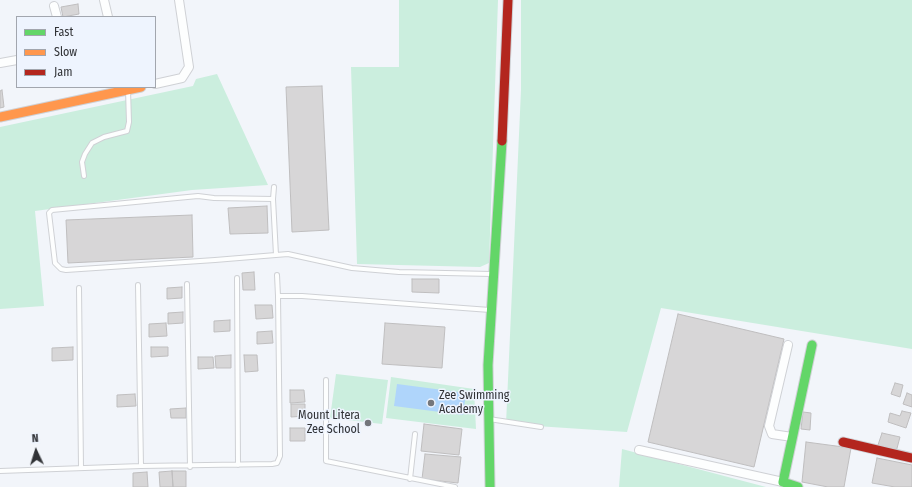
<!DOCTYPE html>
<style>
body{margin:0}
#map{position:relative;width:912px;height:487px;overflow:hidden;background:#f2f5fa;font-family:"Fira Sans Condensed",sans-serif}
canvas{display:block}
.legend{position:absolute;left:16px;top:16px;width:140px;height:72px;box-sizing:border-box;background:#eef4fe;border:1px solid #a2a6ae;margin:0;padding:5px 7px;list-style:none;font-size:12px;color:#303236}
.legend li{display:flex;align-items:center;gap:8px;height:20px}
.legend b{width:20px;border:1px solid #a2a6ae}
.north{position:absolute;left:16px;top:431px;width:40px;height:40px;-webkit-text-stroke:3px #eef4fe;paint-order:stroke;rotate:356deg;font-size:11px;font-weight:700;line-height:16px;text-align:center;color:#303236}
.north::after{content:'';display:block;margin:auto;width:14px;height:18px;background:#303236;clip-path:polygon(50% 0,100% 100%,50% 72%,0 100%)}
</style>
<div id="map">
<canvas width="912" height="487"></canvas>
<ul class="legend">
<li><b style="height:5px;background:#63d668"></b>Fast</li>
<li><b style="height:5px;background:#ff974d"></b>Slow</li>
<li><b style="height:5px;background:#b3261e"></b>Jam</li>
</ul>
<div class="north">N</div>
</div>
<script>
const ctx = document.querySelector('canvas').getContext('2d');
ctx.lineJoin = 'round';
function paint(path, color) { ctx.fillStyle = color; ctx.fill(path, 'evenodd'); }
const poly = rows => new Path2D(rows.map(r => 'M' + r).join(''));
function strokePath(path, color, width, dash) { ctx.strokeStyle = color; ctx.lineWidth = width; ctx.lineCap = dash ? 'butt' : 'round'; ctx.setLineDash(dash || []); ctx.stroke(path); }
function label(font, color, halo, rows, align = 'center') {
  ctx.font = font + ' "Fira Sans Condensed",sans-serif'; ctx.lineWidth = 3; ctx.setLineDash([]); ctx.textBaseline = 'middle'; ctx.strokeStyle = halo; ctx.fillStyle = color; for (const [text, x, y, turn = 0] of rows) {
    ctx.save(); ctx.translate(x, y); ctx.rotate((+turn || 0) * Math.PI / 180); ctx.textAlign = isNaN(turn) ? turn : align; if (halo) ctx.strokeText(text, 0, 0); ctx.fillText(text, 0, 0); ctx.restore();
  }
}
paint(poly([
 [399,0,498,0,489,263,480,267,357,264,351,67,399,67],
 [521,0,912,0,912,349,661,308,627,432,506,424,521,90],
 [217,74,268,185,192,190,35,211,44,306,0,309,0,127,193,86,196,79],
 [336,374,388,380,382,424,330,418],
 [391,377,474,389,476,429,386,418],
 [622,449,766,487,619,487]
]), '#cbeede');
paint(poly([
 [397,384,466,393,463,415,394,406]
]), '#afd5fb');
const building = poly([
 [78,4,79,14,63,17,61,7,78,4],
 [322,86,329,230,292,232,286,87,322,86],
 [2,90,4,107,0,108,0,91,2,90],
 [267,206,268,233,230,234,228,208,267,206],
 [192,215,193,257,68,263,66,220,192,215],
 [254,272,255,290,243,290,242,273,254,272],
 [412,279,439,279,439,293,412,292,412,279],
 [182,287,182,298,167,299,167,288,182,287],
 [255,305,272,305,273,318,256,319,255,305],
 [183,312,183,323,168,324,168,313,183,312],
 [678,314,784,339,754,467,648,442,678,314],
 [230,320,230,331,214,332,214,321,230,320],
 [166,323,167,336,149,337,149,324,166,323],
 [385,323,445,327,442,368,382,364,385,323],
 [272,331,273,343,257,344,257,332,272,331],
 [73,347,73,360,52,361,52,348,73,347],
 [151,347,168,347,168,356,151,357,151,347],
 [231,355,231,368,216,368,215,356,231,355],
 [244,355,257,355,258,371,245,372,244,355],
 [198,357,213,357,214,368,198,369,198,357],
 [895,383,903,385,900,397,891,394,895,383],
 [290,390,304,390,305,402,290,403,290,390],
 [907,393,912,395,912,407,903,404,907,393],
 [135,394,136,406,117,407,117,395,135,394],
 [291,404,305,404,305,416,291,417,291,404],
 [186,408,186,418,171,418,170,409,186,408],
 [902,411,911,413,906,428,888,422,890,413,900,416,902,411],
 [803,412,811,413,810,430,801,429,803,412],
 [424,424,462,429,459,455,421,451,424,424],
 [290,428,305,428,305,441,290,441,290,428],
 [882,433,900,437,896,452,877,448,882,433],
 [806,442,851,448,844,487,828,487,802,482,806,442],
 [425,454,461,457,458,483,422,479,425,454],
 [877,458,912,465,912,487,895,487,872,483,877,458],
 [172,471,186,471,186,487,173,487,172,471],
 [172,471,173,487,160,487,159,472,172,471],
 [147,472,148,487,133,487,133,473,147,472]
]);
paint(building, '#d7d6d7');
strokePath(building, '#bfbebf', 1);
const lane = poly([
 [84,176,82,162,85,154,92,143,104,137,127,131,129,122,128,90],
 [273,199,274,187],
 [276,255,273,199,214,198,198,196,52,210,49,213,55,263,61,269,66,270,215,260,288,254,352,268,399,272,492,274],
 [277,275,278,296],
 [237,278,238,465],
 [187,284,190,467],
 [138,285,141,466],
 [79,288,81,468],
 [326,380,326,461,455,487],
 [489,419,541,427],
 [0,471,141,466,272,464,277,463,280,456,278,296,302,296,490,310],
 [410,479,415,434]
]);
const street = poly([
 [104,0,108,17],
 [54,6,57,17],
 [0,63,17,60],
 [155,84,182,78,189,67,179,0],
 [788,345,769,426,772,434,792,437],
 [639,450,783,482]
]);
const fast = poly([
 [490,487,488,365,502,141],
 [798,487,783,482,812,345]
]);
const slow = poly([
 [0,117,141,87]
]);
const jam = poly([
 [502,141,508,0],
 [843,442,912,458]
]);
strokePath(lane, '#cfd1d5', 6);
strokePath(street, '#cfd1d5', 10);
strokePath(fast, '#cfd1d5', 11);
strokePath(slow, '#cfd1d5', 11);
strokePath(jam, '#cfd1d5', 11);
strokePath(lane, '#fdfefe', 4);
strokePath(street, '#fdfefe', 8);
strokePath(fast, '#63d668', 9);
strokePath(slow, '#ff974d', 9);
strokePath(jam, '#b3261e', 9);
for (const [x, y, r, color] of [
 [431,403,4,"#74767b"],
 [368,423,4,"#74767b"]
]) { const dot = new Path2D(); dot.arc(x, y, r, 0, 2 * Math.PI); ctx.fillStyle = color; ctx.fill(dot); strokePath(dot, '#eef4fe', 1.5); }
label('12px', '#303236', '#eef4fe', [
 ["Zee Swimming",439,396],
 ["Academy",439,410],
 ["Mount Litera",360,416,"right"],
 ["Zee School",360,430,"right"]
], 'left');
</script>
